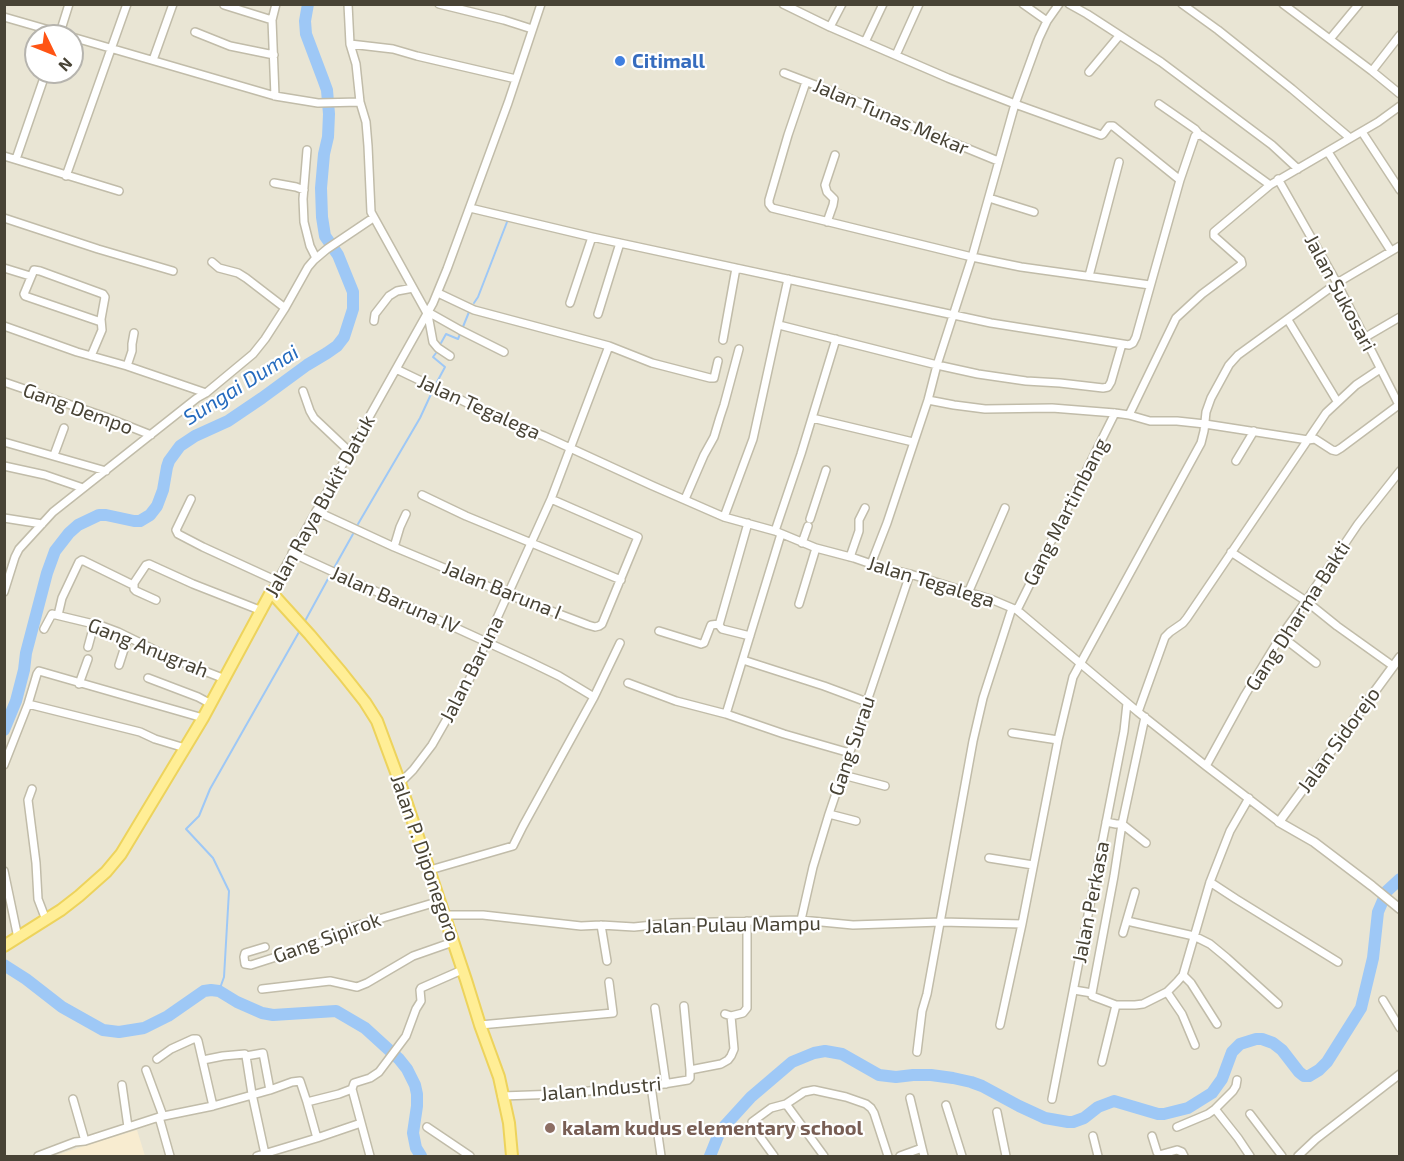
<!DOCTYPE html>
<style>
body{margin:0}
#map{position:relative;width:1404px;height:1161px;overflow:hidden;background:#f5f2e7;font-family:"Exo 2",sans-serif}
canvas{display:block}
.frame{position:absolute;inset:0;border:6px solid #484335;pointer-events:none}
.north{position:absolute;left:24px;top:24px;width:60px;height:60px;box-sizing:border-box;background:#fff;border:2px solid #b6b4ae;border-radius:50%;rotate:133deg;font-size:16px;font-weight:700;line-height:24px;text-align:center;color:#484335}
.north::after{content:'';display:block;margin:auto;width:21px;height:27px;background:#ff5414;clip-path:polygon(50% 0,100% 100%,50% 72%,0 100%)}
</style>
<div id="map">
<canvas width="1404" height="1161"></canvas>
<div class="frame"></div>
<div class="north">N</div>
</div>
<script>
const ctx = document.querySelector('canvas').getContext('2d');
ctx.lineJoin = 'round';
function paint(path, color) { ctx.fillStyle = color; ctx.fill(path, 'evenodd'); }
const poly = rows => new Path2D(rows.map(r => 'M' + r).join(''));
function strokePath(path, color, width, dash) { ctx.strokeStyle = color; ctx.lineWidth = width; ctx.lineCap = dash ? 'butt' : 'round'; ctx.setLineDash(dash || []); ctx.stroke(path); }
function label(font, color, halo, rows, align = 'center') {
  ctx.font = font + ' "Exo 2",sans-serif'; ctx.lineWidth = 4.5; ctx.setLineDash([]); ctx.textBaseline = 'middle'; ctx.strokeStyle = halo; ctx.fillStyle = color; for (const [text, x, y, turn = 0] of rows) {
    ctx.save(); ctx.translate(x, y); ctx.rotate((+turn || 0) * Math.PI / 180); ctx.textAlign = isNaN(turn) ? turn : align; if (halo) ctx.strokeText(text, 0, 0); ctx.fillText(text, 0, 0); ctx.restore();
  }
}
paint(poly([
 [5,5,1399,5,1399,1156,5,1156],
 [36,36,72,36,72,72,36,72]
]), '#e9e5d4');
paint(poly([
 [137,1130,145,1156,54,1156,90,1144]
]), '#f8ecd0');
strokePath(poly([
 [474,303,478,297,507,222],
 [441,343,446,334,458,339,469,312],
 [436,353,433,357,445,367,437,382],
 [358,524,420,418,432,392],
 [334,568,353,534],
 [305,621,329,577],
 [219,991,224,977,229,891,213,858,186,829,199,816,210,789,299,632]
]), '#9ec8f6', 2);
strokePath(poly([
 [4,730,16,701,24,670,26,653,47,573,55,551,69,533,78,525,99,515,106,515,134,521,140,521,150,515,157,506,163,490,167,467,169,461,180,446,195,436,228,421,262,398,307,365,327,353,337,346,344,337,353,309,353,292,338,255,325,236,322,217,321,188,324,154,328,137,329,114,327,90,323,79,306,34,305,21,308,4],
 [4,965,26,979,62,1007,103,1030,119,1032,144,1028,168,1016,204,991,211,990,219,991,237,1002,262,1013,273,1015,336,1011,365,1028,399,1059,407,1069,415,1085,417,1094,417,1106,413,1133,416,1148,421,1156],
 [710,1156,720,1131,751,1097,792,1062,814,1053,825,1051,842,1054,879,1075,896,1077,913,1075,931,1075,953,1078,971,1082,982,1086,1019,1106,1045,1118,1068,1122,1073,1122,1084,1118,1098,1107,1114,1101,1158,1114,1164,1114,1188,1108,1212,1093,1222,1079,1232,1052,1240,1044,1256,1039,1262,1039,1273,1043,1282,1050,1299,1072,1304,1076,1309,1076,1319,1070,1327,1062,1361,1008,1373,958,1378,912,1387,891,1400,879]
]), '#9ec8f6', 12);
const minor = poly([
 [348,4,350,44,356,64,360,102,366,122,368,146,371,212,428,315,433,342,438,348,450,356],
 [439,4,504,20,532,29],
 [783,4,830,27,948,78,1015,104,1101,135,1103,134,1109,126,1113,126,1180,180],
 [1023,4,1047,21],
 [1069,4,1087,14,1161,62,1272,145,1298,169],
 [1182,4,1218,30,1292,89,1350,138],
 [1283,4,1372,71,1400,94],
 [224,5,272,20],
 [4,17,70,36],
 [830,27,842,4],
 [195,32,230,46,274,55],
 [59,36,69,4],
 [72,37,275,96,318,103,360,102],
 [1330,39,1359,4],
 [865,42,883,4],
 [350,44,393,49,417,56,516,79],
 [896,55,919,4],
 [153,60,173,4],
 [1372,71,1400,35],
 [1089,72,1119,36],
 [784,73,844,96,905,123,998,161],
 [806,82,788,135,769,200,769,204,772,208,972,257,1021,267,1150,285],
 [275,96,272,20,276,4],
 [1159,104,1195,129,1199,134],
 [1362,132,1400,190],
 [307,150,303,199,304,222,310,246,316,258],
 [1328,152,1391,251],
 [4,156,119,191],
 [16,159,46,72],
 [66,176,127,4],
 [1278,179,1337,283,1400,407],
 [274,183,296,187,304,190],
 [989,198,1034,212],
 [470,208,592,237,991,323,1129,345,1133,343,1136,337,1180,180,1195,136,1201,135,1270,185],
 [4,218,98,249,173,271],
 [827,222,833,205,834,199,827,192,825,185,835,155],
 [212,262,219,268,238,273,246,278,285,308],
 [4,268,30,276],
 [1089,276,1119,162],
 [438,293,474,310,609,346,652,363,710,378,714,378,718,361],
 [570,303,592,237],
 [428,312,460,330,504,352],
 [598,314,620,243],
 [1288,320,1337,401],
 [374,321,375,314,389,296,397,291,413,288],
 [779,325,937,365,978,374,1026,381,1060,383,1103,388,1108,387,1111,382,1122,344],
 [4,326,77,352,127,366,206,393],
 [1364,338,1400,317],
 [723,340,736,268],
 [91,356,102,330,101,319,105,297,103,294,40,271,34,270,24,294,25,296,101,322],
 [127,366,132,351,132,344,134,333],
 [396,369,505,421,544,436,653,486,724,517,775,531,816,548,854,558,880,567,910,574,993,600,1012,608,1017,610,1138,712,1206,766,1279,822],
 [4,382,103,416,151,435],
 [303,391,310,411,314,418,350,452],
 [928,400,954,405,985,409,1052,408,1115,413,1129,415,1150,421,1177,421,1205,424,1308,440,1315,439,1332,450,1336,451,1341,448,1400,404],
 [1129,415,1176,318,1202,294,1242,264,1241,260,1214,236,1214,232,1270,185,1378,122,1400,106],
 [812,418,913,442],
 [4,442,106,471],
 [54,455,64,428],
 [1236,461,1254,431],
 [4,466,45,475,83,488],
 [422,495,466,516,621,580],
 [191,499,176,530,178,534,203,547,277,581],
 [685,499,704,455,714,437,720,417,724,405,739,349],
 [316,511,394,547,509,595,588,625,595,627,599,626,602,624,638,537,551,499],
 [724,517,753,439,788,279],
 [4,518,42,524],
 [810,519,826,470],
 [748,523,719,625,722,629,750,636],
 [775,531,801,454,836,339],
 [802,543,808,526],
 [394,547,400,527,406,514],
 [1231,552,1306,601,1337,626,1393,666],
 [292,553,528,661,559,676,594,697],
 [850,557,859,531,859,520,865,508],
 [871,564,887,523,928,400,937,365,972,257,1015,104,1039,38,1047,21,1059,4],
 [134,583,134,589,136,591,156,600],
 [4,592,15,557,19,549,53,512,197,398,206,393,253,354,265,339,285,308,308,267,314,260,327,249,373,218],
 [271,592,433,303,447,269,508,103,541,4],
 [968,593,1005,508],
 [799,604,816,548],
 [1017,610,1115,413],
 [58,615,62,598,79,562,82,560,131,584,134,583,146,565,149,564,193,584,262,611],
 [44,629,52,614,102,626,118,632,171,658,225,679],
 [659,631,701,644,704,643,711,625,719,624],
 [1281,636,1316,663],
 [88,647,94,625],
 [743,660,824,686,867,702],
 [119,665,128,637],
 [148,678,198,697,211,704],
 [628,683,676,701,726,714,784,734,850,753],
 [79,684,88,659],
 [28,704,140,732,155,739,185,748],
 [1138,712,1165,637,1170,632,1183,623,1187,618,1326,413,1356,385,1380,369],
 [726,714,781,534],
 [1012,733,1058,740],
 [4,765,28,704,37,674,39,671,203,718],
 [1206,766,1245,695,1281,636,1306,601,1358,524,1400,471],
 [843,775,885,786],
 [400,783,413,770,432,745,469,680,551,499,609,346],
 [32,789,28,800,36,863,38,899,46,920],
 [829,814,856,821],
 [1106,822,1116,824,1122,824,1146,843],
 [989,858,1033,865],
 [430,870,513,846,523,826,594,697,620,643],
 [4,871,18,938],
 [1210,882,1236,899,1338,962],
 [444,915,483,915,581,926,601,925,634,927,672,923,801,920,853,925,941,922,1022,924],
 [801,920,813,867,829,814,910,574],
 [1127,921,1194,936,1210,944,1227,958,1278,1004],
 [601,925,607,961],
 [1123,933,1135,892],
 [265,947,245,953,244,957,245,964,251,965,326,941,352,927,440,901],
 [1183,975,1191,983,1217,1024],
 [262,989,330,981,357,987,367,983,413,956,453,942],
 [1074,990,1092,993,1092,996,1116,1005,1135,1005,1143,1004,1167,992,1177,982,1183,975,1210,882,1230,831,1249,798],
 [1167,992,1182,1014,1195,1045],
 [1092,993,1114,876,1122,824,1145,717],
 [1383,1000,1400,1028],
 [655,1008,666,1084],
 [725,1014,731,1016,743,1013,747,1008,747,921],
 [480,1025,613,1013,609,982],
 [1000,1025,1022,924,1058,740,1073,677,1201,443,1204,431,1206,412,1211,398,1229,365,1238,355,1337,283,1400,246],
 [917,1052,922,1011,927,994,973,741,983,698,1012,608],
 [246,1056,263,1053,270,1090],
 [157,1059,171,1049,193,1039,197,1039,198,1041,213,1106],
 [203,1060,223,1056,245,1054,246,1056,252,1094,265,1154],
 [1102,1062,1116,1005],
 [146,1070,163,1116],
 [690,1070,721,1064,728,1060,731,1056,734,1049,731,1016],
 [122,1085,128,1127],
 [651,1086,661,1156],
 [352,1089,370,1156],
 [502,1096,559,1094,629,1087,651,1086,688,1080,690,1078,690,1070,684,1006],
 [910,1098,922,1148],
 [73,1099,85,1141],
 [1052,1099,1124,731,1127,703],
 [307,1102,317,1138],
 [786,1104,824,1156],
 [946,1105,962,1156],
 [1215,1109,1238,1138,1250,1156],
 [997,1112,1006,1156],
 [1250,1114,1282,1156],
 [159,1117,213,1106,270,1090,292,1082,300,1081,307,1102,339,1094,352,1089,354,1083,370,1078,379,1072,406,1036,416,1009,421,1001,420,990,421,988,462,970],
 [427,1127,470,1156],
 [1177,1127,1208,1114,1215,1109,1233,1091,1236,1086,1237,1080],
 [1093,1136,1098,1156],
 [1152,1136,1157,1152,1159,1155,1177,1150,1182,1152,1184,1156],
 [38,1156,75,1142,85,1141,159,1117,170,1156],
 [257,1156,317,1138,361,1123],
 [774,1156,753,1127,752,1122,771,1108,786,1104,804,1092,814,1090,846,1097,866,1104,871,1108,874,1113,888,1156],
 [900,1156,922,1148,924,1156],
 [1298,1156,1316,1139,1400,1074]
]);
const tertiary = poly([
 [1400,657,1279,822,1314,842,1372,886,1400,909]
]);
const primary = poly([
 [4,946,61,910,79,896,106,872,121,854,203,718,271,592,310,635,342,673,365,702,377,721,400,783,466,980,480,1025,499,1077,509,1123,512,1156]
]);
strokePath(minor, '#c1bca9', 10);
strokePath(tertiary, '#c1bca9', 11);
strokePath(primary, '#edd35c', 14);
strokePath(minor, '#fff', 7);
strokePath(tertiary, '#fff', 8);
strokePath(primary, '#ffee96', 10);
for (const [x, y, r, color] of [
 [620,61,6,"#3f7fe0"],
 [550,1128,6,"#8d6e63"]
]) { const dot = new Path2D(); dot.arc(x, y, r, 0, 2 * Math.PI); ctx.fillStyle = color; ctx.fill(dot); strokePath(dot, '#fff', 2); }
label('bold 20px', '#366cbe', '#fff', [
 ["Citimall",632,61]
], 'left');
label('20px', '#484335', '#fff', [
 ["Jalan Tunas Mekar",891,117,23],
 ["Jalan Sukosari",1340,293,62],
 ["Jalan Tegalega",479,407,24],
 ["Gang Dempo",78,409,20],
 ["Jalan Raya Bukit Datuk",320,506,-61],
 ["Gang Martimbang",1066,512,-63],
 ["Jalan Tegalega",931,582,17],
 ["Jalan Baruna I",502,590,22],
 ["Jalan Baruna IV",395,600,24],
 ["Gang Dharma Bakti",1298,616,-57],
 ["Gang Anugrah",148,648,22],
 ["Jalan Baruna",472,669,-63],
 ["Jalan Sidorejo",1339,740,-54],
 ["Gang Surau",852,746,-71],
 ["Jalan P. Diponegoro",425,858,71],
 ["Jalan Perkasa",1091,902,-79],
 ["Jalan Pulau Mampu",733,925,-1],
 ["Gang Sipirok",327,938,-20],
 ["Jalan Industri",601,1089,-5]
]);
label('bold 20px', '#785e54', '#fff', [
 ["kalam kudus elementary school",562,1128]
], 'left');
label('italic 21px', '#256bbe', '#fff', [
 ["Sungai Dumai",241,385,-32]
]);
</script>
